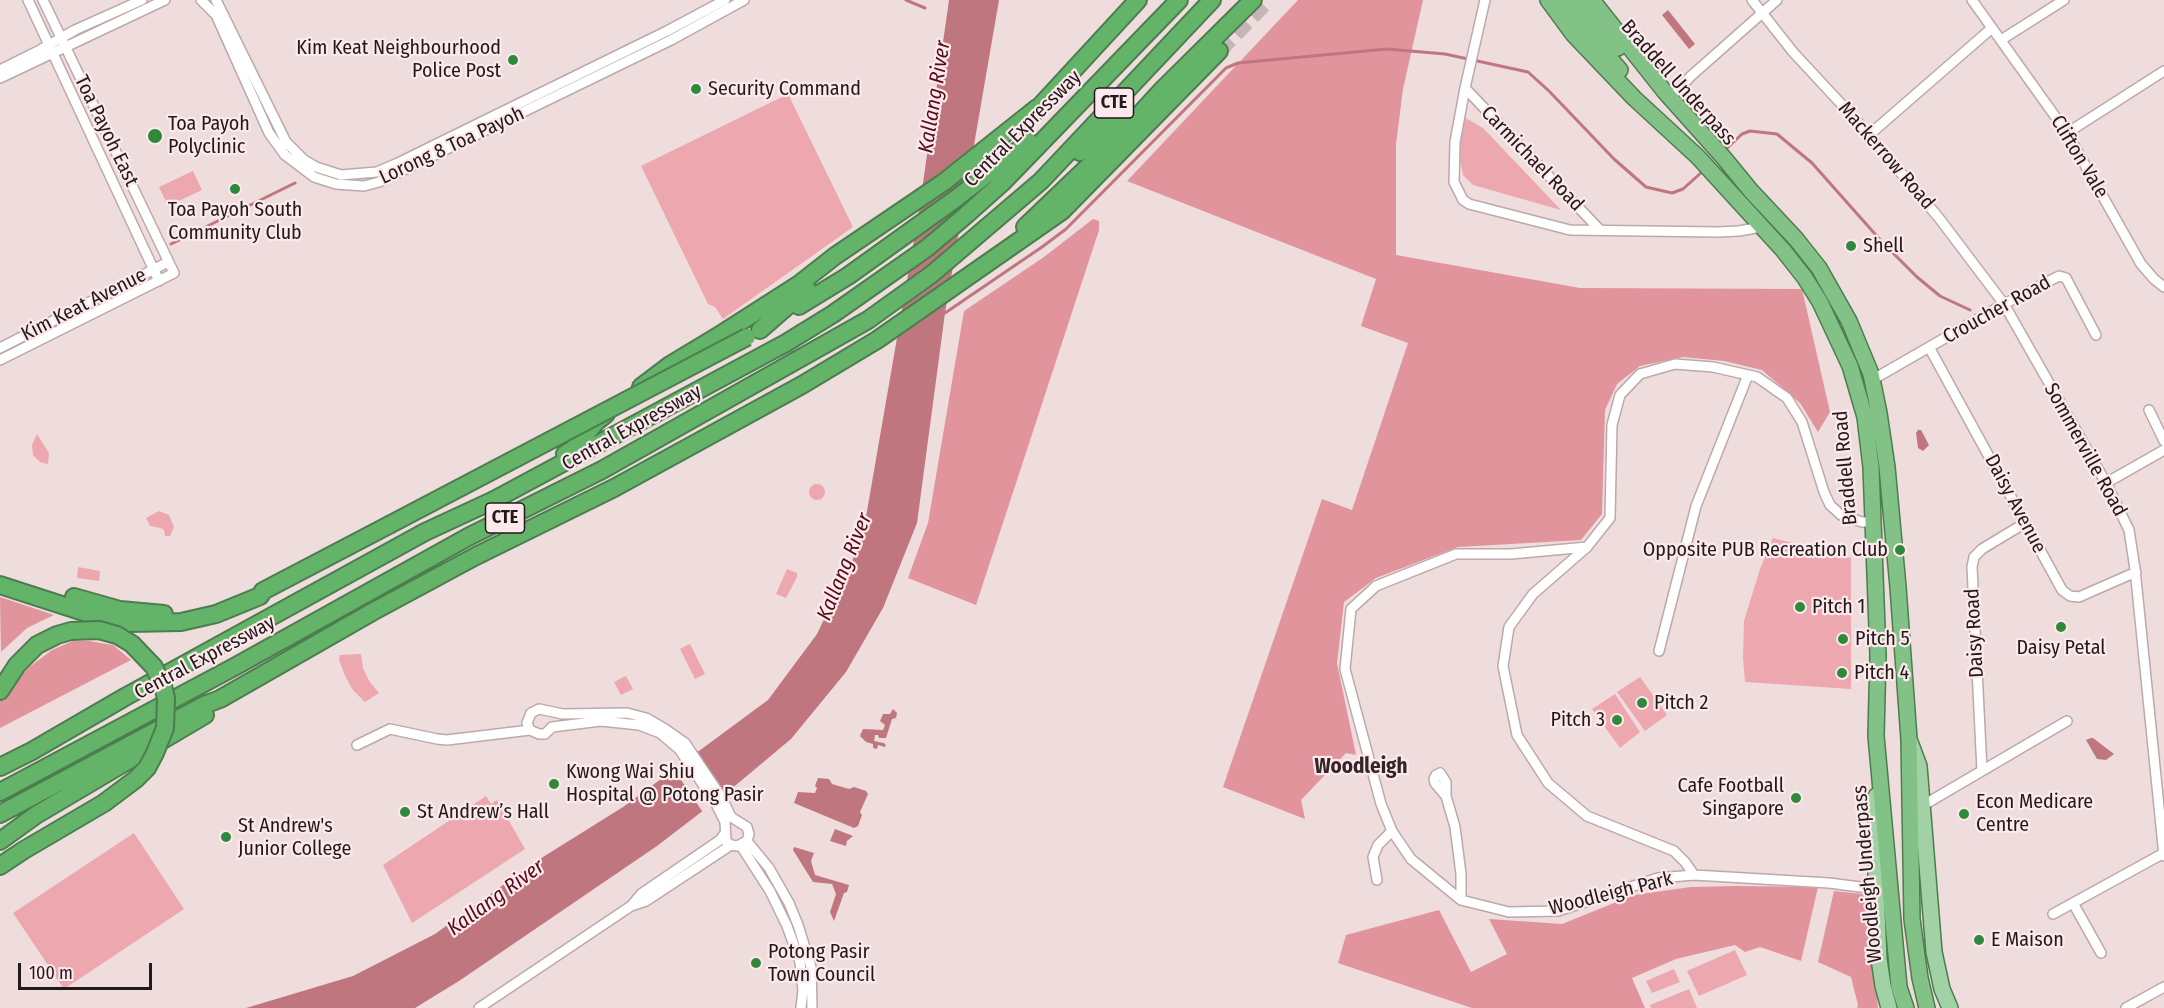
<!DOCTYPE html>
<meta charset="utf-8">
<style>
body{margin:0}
#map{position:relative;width:2164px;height:1008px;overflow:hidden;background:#efdcdd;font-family:"Fira Sans Condensed",sans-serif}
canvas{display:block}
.scale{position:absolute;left:18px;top:963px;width:134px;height:27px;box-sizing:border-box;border:3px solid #211a1b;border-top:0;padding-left:8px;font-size:18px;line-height:21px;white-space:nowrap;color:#211a1b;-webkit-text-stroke:4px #fde9eb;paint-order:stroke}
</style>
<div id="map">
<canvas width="2164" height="1008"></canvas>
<div class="scale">100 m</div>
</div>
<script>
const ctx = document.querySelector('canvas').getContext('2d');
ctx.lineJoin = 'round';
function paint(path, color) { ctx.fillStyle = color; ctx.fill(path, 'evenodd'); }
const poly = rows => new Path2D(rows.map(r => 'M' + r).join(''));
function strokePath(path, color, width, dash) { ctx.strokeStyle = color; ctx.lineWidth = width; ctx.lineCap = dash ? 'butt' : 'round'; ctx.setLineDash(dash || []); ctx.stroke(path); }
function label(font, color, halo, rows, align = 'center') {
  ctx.font = font + ' "Fira Sans Condensed",sans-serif'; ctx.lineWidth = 4.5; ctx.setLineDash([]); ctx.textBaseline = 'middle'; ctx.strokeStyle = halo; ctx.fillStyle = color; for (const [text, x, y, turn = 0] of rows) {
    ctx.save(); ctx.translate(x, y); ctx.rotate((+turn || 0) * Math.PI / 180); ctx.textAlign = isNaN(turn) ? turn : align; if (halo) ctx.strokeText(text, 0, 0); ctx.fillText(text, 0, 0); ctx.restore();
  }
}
paint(poly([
 [788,94,853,227,723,319,715,307,708,304,641,166],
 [1464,117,1483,128,1561,210,1473,185,1463,175,1459,155],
 [193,171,202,190,168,206,159,187],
 [37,434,49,453,48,464,40,462,33,455,32,445],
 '809 492a8 8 0 1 1 16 0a8 8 0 1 1-16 0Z',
 [159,511,169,515,174,527,170,536,165,536,164,530,161,528,150,526,146,518],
 [1773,538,1851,558,1851,689,1745,682,1743,658,1744,621,1760,569],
 [78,567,100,571,99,581,77,578],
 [787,569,797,573,797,577,786,598,776,594],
 [690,644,705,674,695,679,680,649],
 [361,654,363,668,369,681,379,693,365,702,353,690,346,678,339,660,340,655],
 [626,676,633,689,621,695,614,682],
 [1640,677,1667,715,1645,731,1617,692],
 [1615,694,1640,732,1620,748,1592,709],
 [486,796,491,804,497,800,525,849,412,923,383,865],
 [134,833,184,909,64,989,13,913],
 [1735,950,1747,975,1699,996,1687,971],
 [1674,969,1680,982,1652,993,1646,981],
 [1689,989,1697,1008,1651,1008,1650,1005]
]), '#eda7ae');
paint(poly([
 [1298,0,1423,0,1403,89,1396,144,1396,255,1580,288,1802,289,1830,412,1818,432,1800,403,1762,370,1724,361,1683,357,1640,366,1617,384,1605,410,1602,514,1581,540,1458,547,1376,578,1344,602,1337,663,1356,755,1346,753,1301,800,1305,819,1223,787,1322,499,1352,510,1408,343,1361,326,1376,279,1127,181],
 [1093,219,1099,221,1099,230,976,605,908,578,928,523,964,311,1044,257],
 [0,597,54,615,27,628,1,652],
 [73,641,89,641,113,645,131,660,0,728,0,702,5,694,28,668,52,650],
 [1736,886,1818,887,1801,961,1760,947,1745,952,1735,945,1676,959,1632,978,1645,1008,1472,1008,1338,963,1346,935,1439,910,1471,972,1507,954,1489,919,1562,924,1634,895,1691,887],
 [1834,891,1863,894,1867,900,1878,1008,1857,1008,1858,1005,1851,977,1818,962]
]), '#e1949c');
paint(poly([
 [949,0,999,0,945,313,917,523,883,608,846,672,791,739,730,790,657,846,459,981,415,1008,246,1008,353,976,435,934,535,862,623,807,768,700,817,634,862,540,919,211],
 [1668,10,1695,44,1689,49,1662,15],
 [1918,430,1921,430,1929,445,1923,451,1918,448,1916,433],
 [893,709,897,713,896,718,892,719,886,738,879,738,878,735,875,735,874,741,884,743,886,745,885,747,878,745,877,749,873,748,873,744,866,742,860,736,863,729,883,730,885,725,880,721,883,714,890,714],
 [2091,738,2093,738,2114,754,2106,760,2097,759,2086,740],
 [818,778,829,779,832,784,849,789,854,787,866,791,868,794,860,812,862,815,858,826,854,828,794,803,798,792,815,793,817,788,815,786],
 [835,829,853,836,847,841,846,846,830,841],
 [794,847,814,853,811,861,815,875,849,885,847,892,844,893,834,921,830,912,836,894,832,884,813,882,793,850]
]), '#c0767e');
paint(poly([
 [695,749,727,796,704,814,673,768]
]), '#efdcdd');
strokePath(poly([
 [906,0,925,8],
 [1723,152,1742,134,1750,131,1777,134,1812,163,1883,243,1917,277,1940,296,1970,310],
 [171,244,295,183],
 [945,313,1042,247,1066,229,1226,68,1238,63,1387,49,1445,54,1528,72,1549,91,1614,159,1646,187,1672,193,1683,189,1703,171]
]), '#c0767e', 3);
strokePath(poly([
 [1219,51,1268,0]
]), '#c6b5b6', 16, [16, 8]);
const minor = poly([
 [28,0,159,281],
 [201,0,216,15,269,133,285,155,314,177,336,184,364,186,379,182,671,40,744,0],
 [216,0,286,142,304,160,316,167,341,175,377,172,398,163,667,31,725,0],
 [1485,0,1465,88,1455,142,1454,182,1463,200,1469,204,1570,230,1718,232,1739,231,1761,227],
 [1752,0,1793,52,1857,121,1939,218,2004,304,2106,483,2129,530,2135,569,2164,856],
 [1972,0,2067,133,2141,264,2154,279,2164,287],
 [2001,40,2064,0],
 [0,70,40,50,75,30,142,0],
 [0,78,165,0],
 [1465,88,1599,229],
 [1670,98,1691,76,1777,0],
 [2067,133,2164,71],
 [1869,135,1992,28],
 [1929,347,2062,590,2070,596,2079,597,2136,572],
 [0,348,168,262],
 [0,360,174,273,43,0],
 [1872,380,2004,304,2059,276,2066,278,2096,335],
 [2149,410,2164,441],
 [2106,483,2164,450],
 [1587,547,1511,554,1456,554,1376,586,1351,609,1345,669,1381,804,1392,831,1411,859,1461,900,1509,912,1558,911,1658,878,1694,875,1829,883,1876,889],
 [1659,651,1696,506,1748,375],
 [539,709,563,714,627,713,646,718,665,729,685,743,722,798,731,817,747,827,749,834,747,841,737,846,731,845,726,841,725,822,716,804,679,749,660,733,639,725,601,721,552,727,545,734,539,734,530,730,527,723,531,713,539,709],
 [357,745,390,729,437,739,447,740,530,730],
 [1982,771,1972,567,1974,557,1982,549,2025,523],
 [1446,796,1435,783,1434,779,1436,775,1440,773,1446,782,1446,796,1455,827,1461,874,1461,900],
 [1922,806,2067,721],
 [747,841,769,868,789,903,798,925,811,967,812,1008],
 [741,846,770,891,787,926,800,962,803,990,801,1008],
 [1694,875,1685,862,1674,851,1587,816,1548,783,1517,735,1503,666,1509,627,1533,594,1587,547,1610,518,1612,425,1620,395,1640,374,1675,364,1713,367,1757,377,1787,398,1802,422,1824,492,1830,505,1841,515,1862,522,1873,522],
 [1377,880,1373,857,1378,845,1392,831],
 [2073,903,2101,953],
 [632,905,641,894,720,840,725,833],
 [2053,914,2164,853],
 [479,1008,631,906,646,901,731,845],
 [2126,1008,2164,987]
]);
const primary = poly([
 [1910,742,1919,766,1934,952,1942,989,1950,1008],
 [1876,796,1876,889,1879,959,1883,986,1889,1008]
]);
const trunk = poly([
 [1548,0,1573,34,1634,98,1698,157,1783,250,1805,278,1820,302,1850,366,1865,417,1871,467,1878,655,1876,736,1899,987,1906,1008],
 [1563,0,1582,27,1620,70],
 [1579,0,1618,48],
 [1592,0,1665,92,1724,158,1751,191,1796,239,1819,268,1849,321,1871,374,1879,413,1887,467,1898,587,1909,739,1912,919,1920,978,1927,1008]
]);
const motorway = poly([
 [1031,116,1138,0],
 [1080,152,1129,115],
 [1025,227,1119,137,1163,89,1253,0],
 [799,306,848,276,954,200,1029,142],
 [760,330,807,289],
 [641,387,670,365,723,333,798,285,835,256,944,182,1037,108],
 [565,454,572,450,597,421,606,414],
 [0,585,102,618,128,623,181,622,216,614,260,596,263,591,389,525],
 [74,597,120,610,164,614],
 [0,691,17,665,37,645,57,635,71,631],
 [0,767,32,751,125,697,425,532,494,500,786,343,833,314,927,248,966,215,1003,182,1179,0],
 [0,792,236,666,468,537,602,470,868,320,932,274,1041,181,1212,0],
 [0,814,204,705,220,699,372,612,476,556,614,488,802,385,877,340,1062,211,1219,51],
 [0,841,36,815,205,715],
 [0,866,24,850,104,803]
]);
strokePath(minor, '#bca9ab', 12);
strokePath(primary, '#4c7d4e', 18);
strokePath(trunk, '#4c7d4e', 18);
strokePath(motorway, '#4c7d4e', 20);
strokePath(minor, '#fff', 9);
strokePath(primary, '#a1d1a5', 15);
strokePath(trunk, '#82c287', 15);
strokePath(motorway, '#63b369', 16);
const motorwayBridge = poly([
 [389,525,747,337],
 [71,631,99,630,117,635,132,644,154,667,163,686,166,698,165,728,155,753,147,768,136,779,104,803]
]);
strokePath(motorwayBridge, '#4c7d4e', 20, []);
strokePath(motorwayBridge, '#63b369', 16);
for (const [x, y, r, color] of [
 [513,60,6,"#2e893a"],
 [696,89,6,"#2e893a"],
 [155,136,8,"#2e893a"],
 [235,189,6,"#2e893a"],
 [1851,246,6,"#2e893a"],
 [1900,550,6,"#2e893a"],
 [1800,607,6,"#2e893a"],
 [2061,627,6,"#2e893a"],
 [1843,639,6,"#2e893a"],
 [1842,673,6,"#2e893a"],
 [1642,703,6,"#2e893a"],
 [1617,720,6,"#2e893a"],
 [554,784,6,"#2e893a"],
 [1796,798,6,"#2e893a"],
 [405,812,6,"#2e893a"],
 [1964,814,6,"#2e893a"],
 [226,837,6,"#2e893a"],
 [1979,940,6,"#2e893a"],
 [756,963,6,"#2e893a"]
]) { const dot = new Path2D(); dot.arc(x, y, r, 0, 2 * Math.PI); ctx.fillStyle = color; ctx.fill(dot); strokePath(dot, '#fde9eb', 2); }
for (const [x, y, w] of [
 [1114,103,39],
 [505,518,39]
]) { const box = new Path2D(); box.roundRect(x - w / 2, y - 15, w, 30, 4.5); ctx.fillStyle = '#fde9eb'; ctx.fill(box); strokePath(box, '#211a1b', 1.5); }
label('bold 18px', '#211a1b', null, [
 ["CTE",1114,103],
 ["CTE",505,518]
]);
label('20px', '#211a1b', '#fde9eb', [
 ["Kim Keat Neighbourhood",501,48,"right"],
 ["Police Post",501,71,"right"],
 ["Security Command",708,89],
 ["Toa Payoh",168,124],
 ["Polyclinic",168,147],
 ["Toa Payoh South",235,210,"center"],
 ["Community Club",235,233,"center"],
 ["Shell",1863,246],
 ["Opposite PUB Recreation Club",1888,550,"right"],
 ["Pitch 1",1812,607],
 ["Pitch 5",1855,639],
 ["Daisy Petal",2061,648,"center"],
 ["Pitch 4",1854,673],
 ["Pitch 2",1654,703],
 ["Pitch 3",1605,720,"right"],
 ["Kwong Wai Shiu",566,772],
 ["Hospital @ Potong Pasir",566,795],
 ["Cafe Football",1784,786,"right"],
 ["Singapore",1784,809,"right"],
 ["Econ Medicare",1976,802],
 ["Centre",1976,825],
 ["St Andrew’s Hall",417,812],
 ["St Andrew's",238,826],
 ["Junior College",238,849],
 ["E Maison",1991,940],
 ["Potong Pasir",768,952],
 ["Town Council",768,975]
], 'left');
label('20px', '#211a1b', '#fde9eb', [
 ["Braddell Underpass",1678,83,48],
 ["Central Expressway",1023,129,-45],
 ["Toa Payoh East",106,131,64],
 ["Lorong 8 Toa Payoh",452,146,-25],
 ["Mackerrow Road",1886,156,49],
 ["Clifton Vale",2079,157,59],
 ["Carmichael Road",1532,159,46],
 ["Kim Keat Avenue",84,305,-27],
 ["Croucher Road",1997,310,-29],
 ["Central Expressway",632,428,-29],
 ["Sommerville Road",2085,450,61],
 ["Braddell Road",1846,468,-95],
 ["Daisy Avenue",2015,504,62],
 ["Daisy Road",1975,633,-93],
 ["Central Expressway",205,658,-28],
 ["Woodleigh Underpass",1868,874,-95],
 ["Woodleigh Park",1611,894,-14]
]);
label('italic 21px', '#520d1d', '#fde9eb', [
 ["Kallang River",935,97,-81],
 ["Kallang River",845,567,-68],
 ["Kallang River",496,898,-36]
]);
label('bold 21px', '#342628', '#fde9eb', [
 ["Woodleigh",1361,767]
]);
</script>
